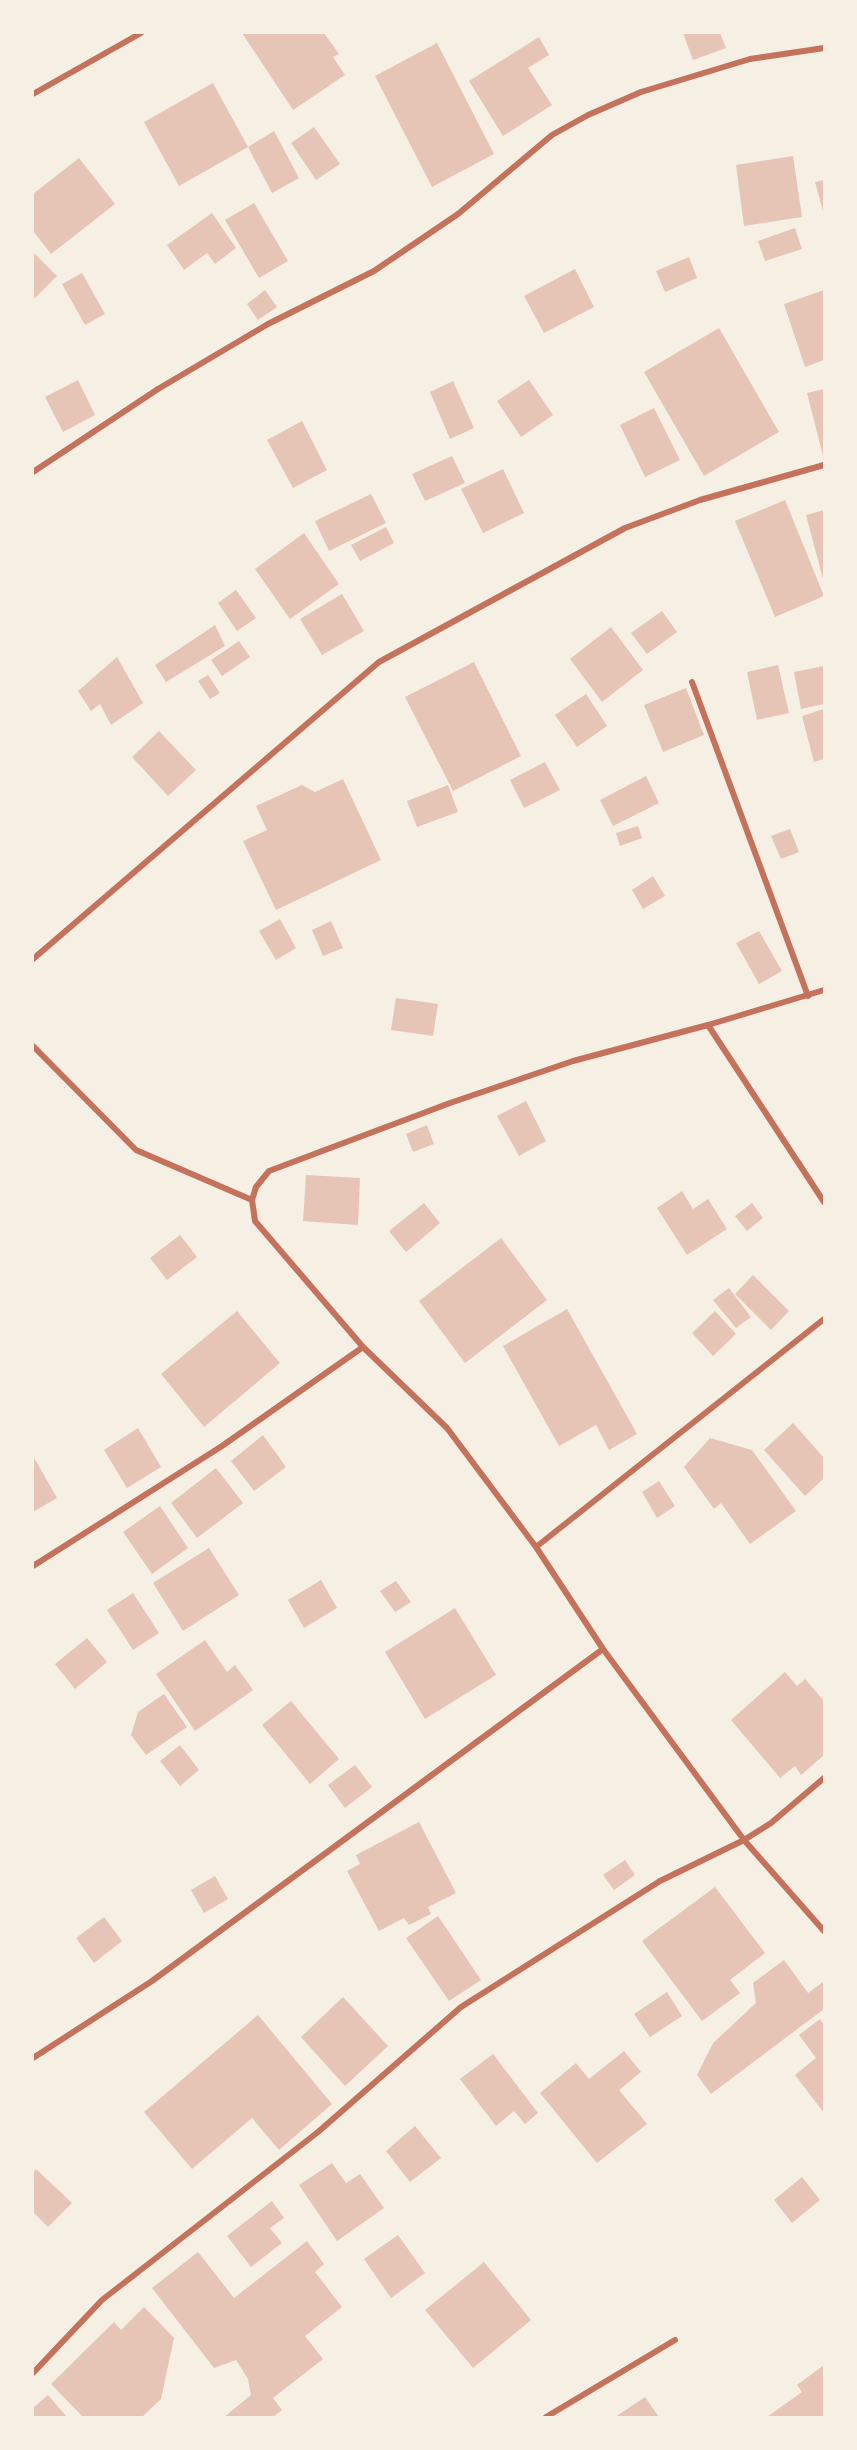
<!DOCTYPE html>
<style>
body{margin:0}
#map{position:relative;width:857px;height:2450px;overflow:hidden;background:#f6efe4;font-family:Arial,sans-serif}
canvas{display:block}
.frame{position:absolute;inset:0;border:34px solid #f6efe4;pointer-events:none}
</style>
<div id="map">
<canvas width="857" height="2450"></canvas>
<div class="frame"></div>
</div>
<script>
const ctx = document.querySelector('canvas').getContext('2d');
ctx.lineJoin = 'round';
function paint(path, color) { ctx.fillStyle = color; ctx.fill(path, 'evenodd'); }
const poly = rows => new Path2D(rows.map(r => 'M' + r).join(''));
function strokePath(path, color, width, dash) { ctx.strokeStyle = color; ctx.lineWidth = width; ctx.lineCap = dash ? 'butt' : 'round'; ctx.setLineDash(dash || []); ctx.stroke(path); }
paint(poly([
 [242,33,324,33,339,54,333,57,345,75,293,110],
 [683,33,720,33,726,48,693,60],
 [539,37,549,55,528,68,552,105,503,136,469,81],
 [437,43,494,154,432,187,375,76],
 [213,83,248,147,179,186,144,122],
 [314,127,340,164,316,180,291,143],
 [274,131,299,178,272,193,248,147],
 [793,156,802,217,744,226,736,165],
 [79,158,115,204,51,254,33,231,33,194],
 [824,180,824,211,823,211,815,182],
 [254,203,288,261,259,278,225,220],
 [212,213,236,248,215,264,207,253,184,270,167,245],
 [795,228,802,249,765,261,758,241],
 [33,252,57,276,33,300],
 [689,257,697,278,665,292,656,271],
 [575,269,594,307,544,333,524,296],
 [82,273,105,314,85,325,62,284],
 [265,290,277,307,258,320,247,304],
 [824,290,824,360,805,367,784,304],
 [719,328,779,432,704,476,644,372],
 [78,380,95,415,63,432,45,397],
 [529,380,553,415,521,437,497,401],
 [453,381,474,428,450,439,430,392],
 [824,389,824,456,823,456,807,393],
 [654,408,680,460,645,477,620,425],
 [302,421,327,470,293,488,267,440],
 [452,456,465,483,425,501,412,474],
 [503,469,524,513,483,533,461,489],
 [371,494,386,523,329,551,315,521],
 [785,500,824,596,775,617,735,521],
 [824,510,824,578,823,579,806,515],
 [386,527,394,543,360,561,351,545],
 [304,533,339,584,290,619,255,569],
 [236,590,256,618,237,631,218,603],
 [342,594,364,631,322,655,300,619],
 [662,611,677,632,647,654,631,633],
 [215,625,225,646,166,682,155,665],
 [611,627,643,670,602,702,570,659],
 [239,641,250,657,222,676,211,660],
 [117,657,143,703,111,725,100,704,91,711,78,691],
 [474,662,521,756,453,791,405,697],
 [778,665,789,713,757,720,747,672],
 [824,666,824,704,801,709,794,672],
 [208,675,220,693,210,699,198,681],
 [686,688,704,735,663,752,644,705],
 [586,694,607,726,577,747,555,715],
 [824,709,824,759,814,762,802,716],
 [159,731,196,770,168,796,132,757],
 [545,762,560,790,524,808,510,780],
 [646,776,659,803,613,826,600,800],
 [343,779,381,860,276,910,243,841,267,830,256,806,302,785,315,792],
 [448,785,458,812,417,827,407,801],
 [638,826,642,838,620,846,616,833],
 [790,829,799,852,781,859,771,836],
 [653,876,665,896,643,909,632,890],
 [280,919,296,948,276,960,259,931],
 [331,921,343,948,323,956,312,930],
 [759,931,782,971,759,984,736,943],
 [396,998,438,1004,433,1036,391,1030],
 [526,1101,546,1141,519,1156,497,1116],
 [427,1125,434,1144,413,1152,406,1134],
 [306,1175,360,1178,358,1225,303,1221],
 [682,1191,693,1209,708,1199,727,1229,687,1255,657,1208],
 [424,1203,440,1223,406,1252,389,1231],
 [752,1203,763,1218,747,1231,735,1216],
 [180,1235,197,1257,167,1280,150,1258],
 [501,1238,547,1300,465,1363,419,1301],
 [753,1275,789,1311,771,1330,735,1294],
 [729,1288,751,1317,736,1328,713,1300],
 [567,1309,637,1434,609,1450,596,1425,559,1446,503,1346],
 [237,1311,280,1363,204,1427,161,1374],
 [715,1311,736,1334,713,1356,692,1333],
 [793,1423,824,1458,824,1478,805,1496,764,1450],
 [138,1428,161,1467,127,1488,104,1450],
 [263,1435,286,1467,254,1491,231,1461],
 [710,1438,752,1450,796,1511,750,1544,721,1503,714,1509,684,1467],
 [33,1456,57,1498,33,1512],
 [216,1468,243,1503,197,1538,171,1503],
 [659,1481,675,1506,657,1518,642,1492],
 [160,1506,188,1548,152,1574,123,1532],
 [209,1548,239,1595,183,1631,153,1583],
 [321,1580,337,1608,304,1628,288,1600],
 [396,1581,411,1602,395,1612,380,1591],
 [133,1593,159,1633,133,1650,107,1610],
 [455,1608,496,1675,425,1719,385,1652],
 [87,1638,107,1662,75,1689,55,1664],
 [205,1640,227,1672,235,1665,253,1690,195,1731,156,1674],
 [785,1672,797,1686,805,1679,824,1701,824,1755,801,1775,795,1766,780,1778,731,1720],
 [164,1694,187,1727,146,1755,131,1735,138,1712],
 [291,1701,339,1759,310,1784,262,1725],
 [180,1745,199,1770,180,1786,160,1761],
 [355,1765,372,1787,345,1808,328,1785],
 [419,1822,456,1893,428,1907,431,1914,409,1925,404,1918,379,1931,347,1871,360,1864,356,1855],
 [625,1860,635,1875,614,1890,603,1875],
 [215,1876,228,1899,204,1913,191,1890],
 [715,1887,765,1953,730,1980,740,1993,702,2021,642,1941],
 [438,1916,481,1980,449,2001,406,1938],
 [104,1917,122,1941,94,1963,76,1938],
 [784,1960,808,1993,823,1982,824,2009,711,2094,697,2075,713,2043,756,2003,753,1983],
 [667,1992,682,2016,650,2037,634,2014],
 [343,1997,388,2046,345,2086,301,2037],
 [258,2015,332,2104,279,2150,252,2118,192,2169,144,2112],
 [820,2019,824,2025,824,2113,795,2075,816,2058,799,2035],
 [624,2051,641,2072,619,2090,647,2124,597,2163,540,2093,576,2063,589,2079],
 [493,2054,538,2113,525,2124,514,2111,496,2126,460,2079],
 [415,2126,441,2158,410,2182,386,2151],
 [332,2163,346,2183,360,2174,384,2208,337,2241,299,2185],
 [36,2169,72,2203,48,2227,33,2212,33,2173],
 [802,2177,820,2200,792,2223,774,2200],
 [272,2201,284,2218,270,2228,282,2243,251,2267,227,2236],
 [398,2235,425,2273,391,2298,364,2259],
 [307,2241,324,2264,315,2272,342,2307,305,2336,323,2359,273,2398,282,2410,273,2417,224,2417,251,2395,248,2379,236,2360,214,2368,152,2288,198,2252,234,2298],
 [484,2262,531,2320,473,2368,425,2310],
 [144,2307,174,2338,161,2399,142,2417,83,2417,51,2384,114,2322,121,2330],
 [824,2365,824,2417,767,2417,802,2392,797,2385],
 [48,2395,67,2417,33,2417,33,2408],
 [645,2397,659,2417,615,2417]
]), '#e6c5b7');
strokePath(poly([
 [33,94,141,33],
 [33,472,158,389,268,324,374,271,458,214,552,135,588,115,641,92,750,59,824,48],
 [692,682,808,996],
 [33,959,379,662,625,528,700,500,824,465],
 [824,990,708,1025,573,1061,450,1103,269,1171,256,1187,252,1200,255,1221,363,1347,447,1428,536,1547,603,1649,744,1840,824,1931],
 [708,1025,824,1202],
 [33,1046,136,1150,252,1200],
 [536,1547,824,1319],
 [33,1566,222,1446,363,1347],
 [33,2058,152,1981,603,1649],
 [33,2373,102,2300,318,2132,461,2007,660,1881,744,1840,771,1823,824,1778],
 [546,2417,675,2340]
]), '#c5725c', 6);
</script>
